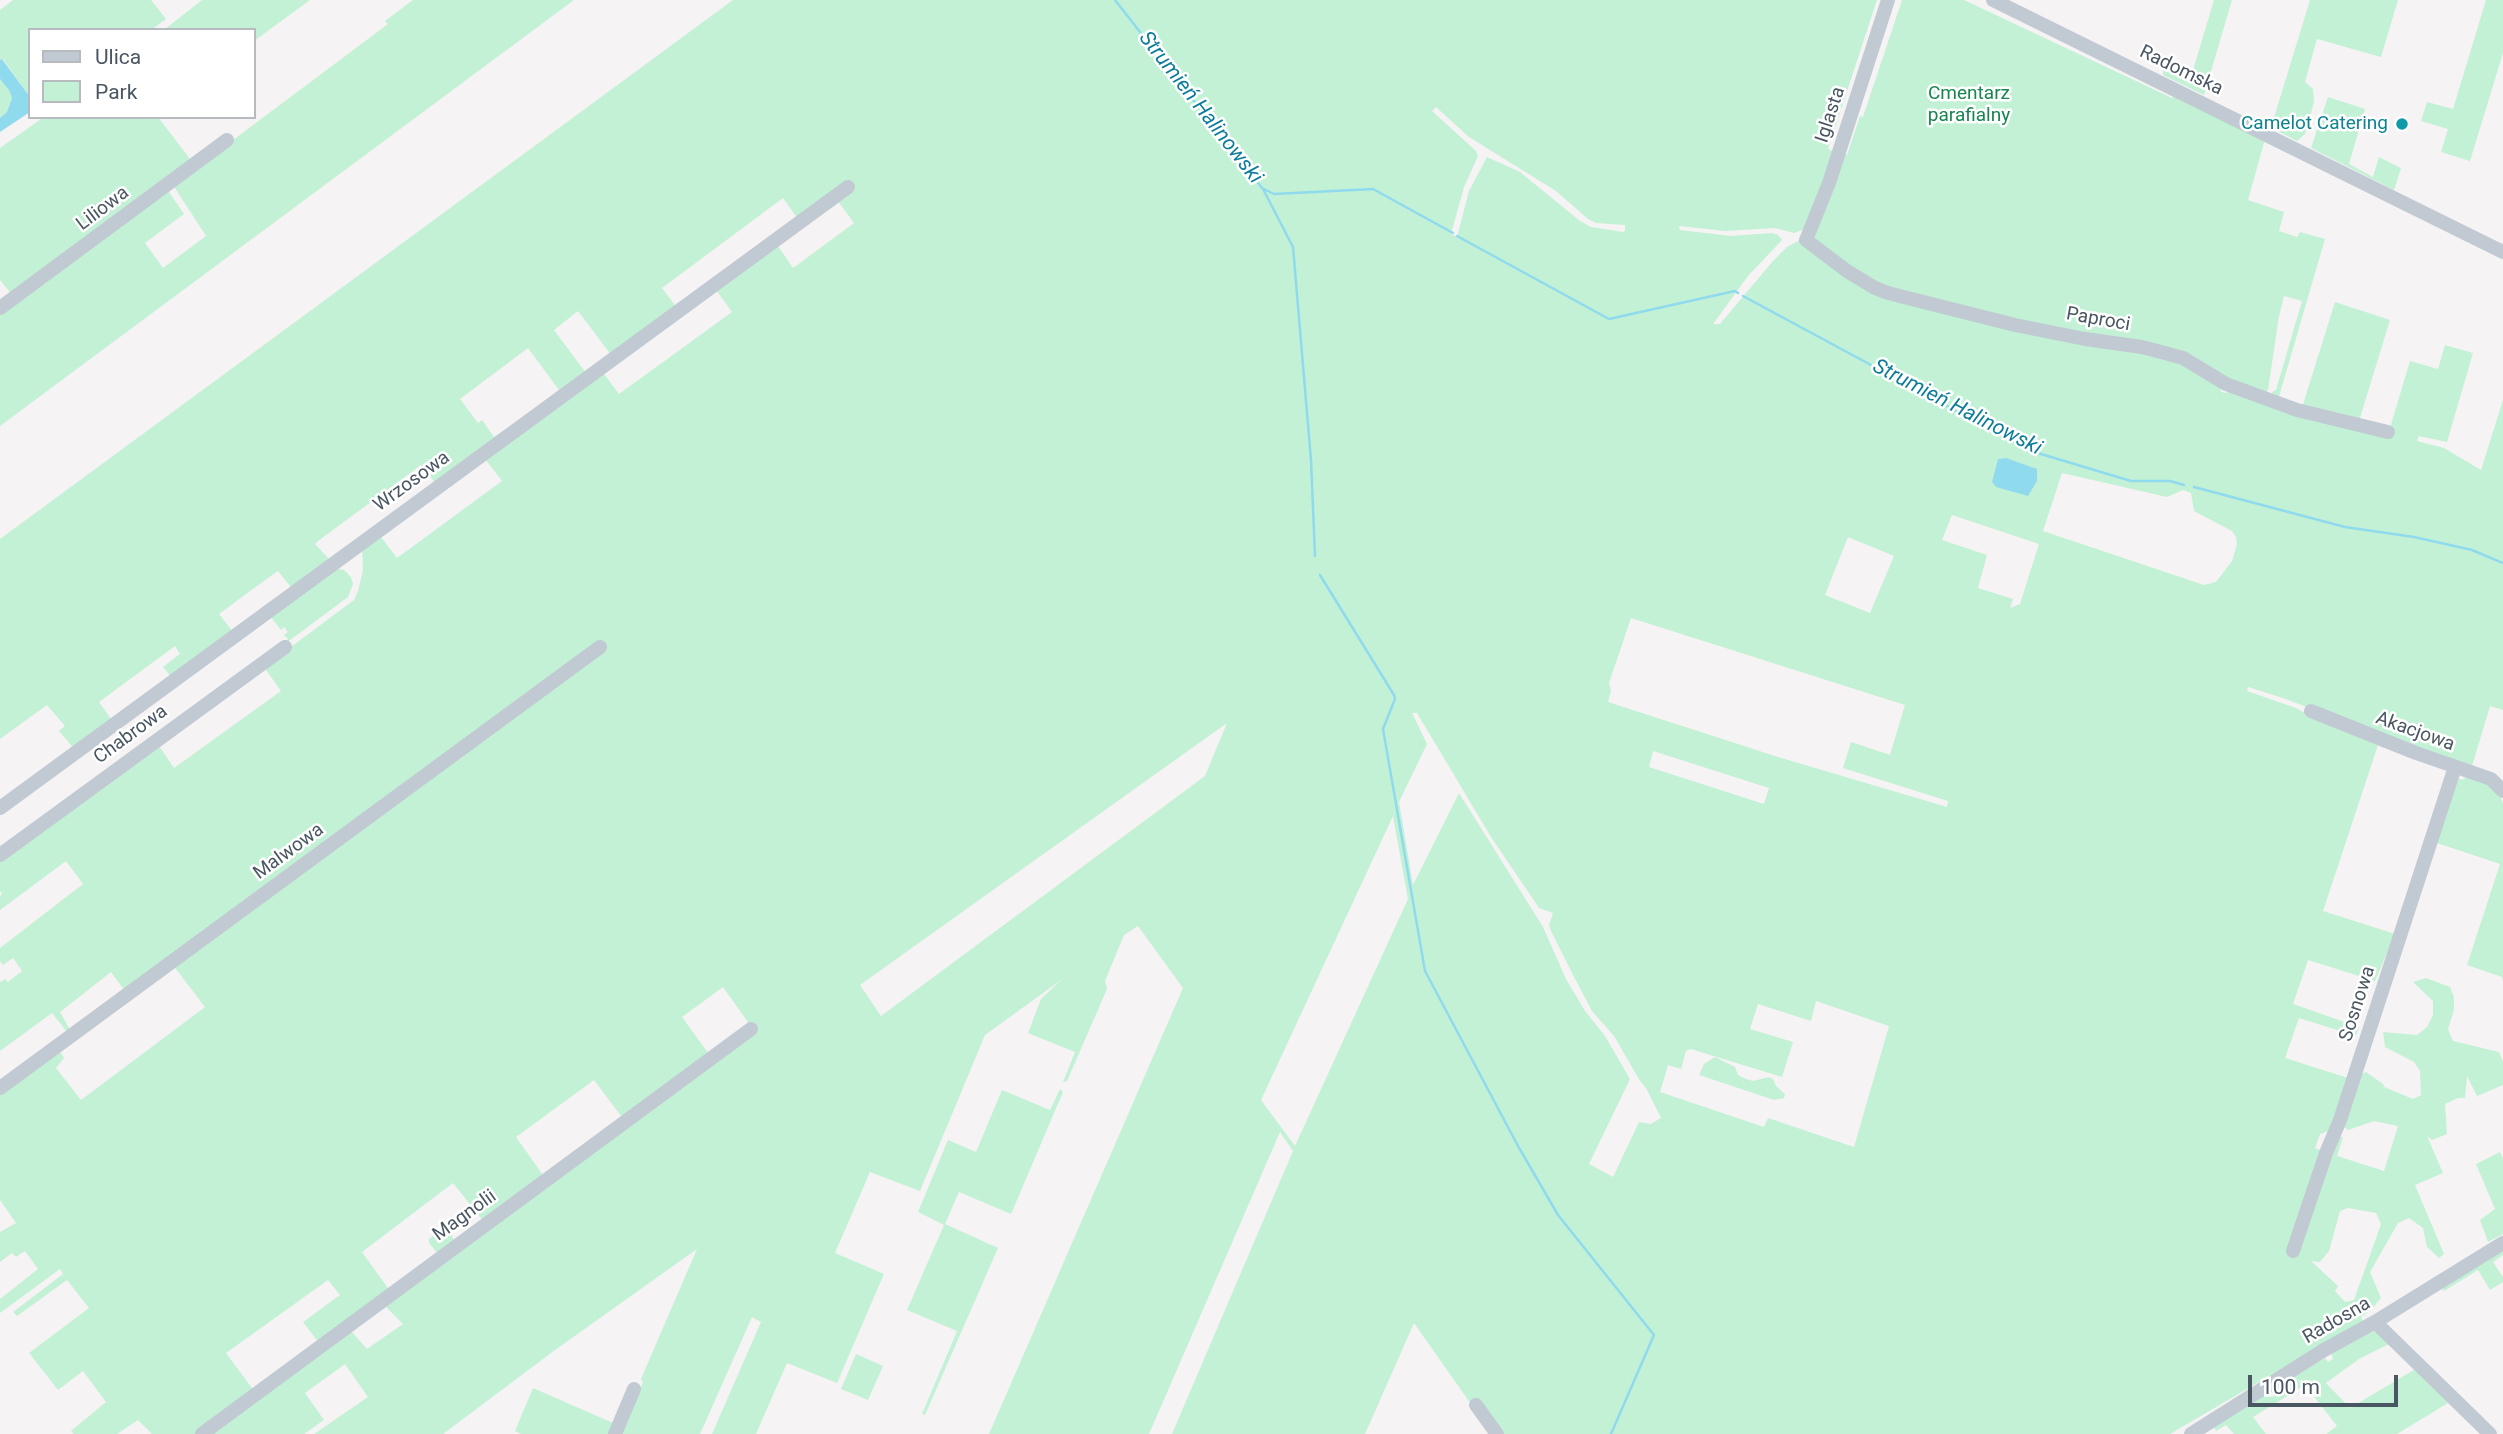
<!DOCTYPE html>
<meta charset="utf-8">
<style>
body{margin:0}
#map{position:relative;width:2503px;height:1434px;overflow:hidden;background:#f5f3f3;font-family:Roboto,sans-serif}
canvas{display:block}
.legend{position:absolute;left:28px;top:28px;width:228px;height:91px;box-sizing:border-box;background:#fff;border:2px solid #b7bbc0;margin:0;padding:9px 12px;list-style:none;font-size:21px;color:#4a5661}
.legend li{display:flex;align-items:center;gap:14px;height:35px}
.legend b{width:35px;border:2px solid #b7bbc0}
.scale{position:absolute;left:2248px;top:1375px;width:150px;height:32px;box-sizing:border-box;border:4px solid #4a5661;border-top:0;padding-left:9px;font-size:21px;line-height:24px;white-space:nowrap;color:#4a5661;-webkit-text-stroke:5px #fff;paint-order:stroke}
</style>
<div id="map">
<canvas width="2503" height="1434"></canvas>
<ul class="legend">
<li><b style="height:9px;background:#c1cad2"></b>Ulica</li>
<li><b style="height:19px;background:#c3f1d5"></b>Park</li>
</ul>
<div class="scale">100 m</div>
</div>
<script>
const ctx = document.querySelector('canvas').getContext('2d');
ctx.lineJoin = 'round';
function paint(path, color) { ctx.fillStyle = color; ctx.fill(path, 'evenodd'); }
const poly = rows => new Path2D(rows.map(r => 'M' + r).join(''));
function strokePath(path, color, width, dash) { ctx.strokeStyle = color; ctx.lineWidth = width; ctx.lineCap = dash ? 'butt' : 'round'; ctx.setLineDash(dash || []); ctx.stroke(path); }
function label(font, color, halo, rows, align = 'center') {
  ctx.font = font + ' Roboto,sans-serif'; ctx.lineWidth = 5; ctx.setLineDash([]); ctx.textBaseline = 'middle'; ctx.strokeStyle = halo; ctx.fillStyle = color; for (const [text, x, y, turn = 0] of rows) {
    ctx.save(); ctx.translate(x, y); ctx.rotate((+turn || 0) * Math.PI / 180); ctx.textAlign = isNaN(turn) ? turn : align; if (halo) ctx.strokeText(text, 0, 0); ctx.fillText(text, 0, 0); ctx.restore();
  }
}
paint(poly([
 [13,0,151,0,166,19,151,30,30,30,30,97,3,59,0,60,0,10],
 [202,0,310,0,254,41,254,30,164,30],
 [413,0,574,0,0,426,0,311,167,189,184,214,145,243,163,268,206,236,173,185,388,24,385,21],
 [733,0,1877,0,1828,149,1835,152,1808,228,1794,233,1775,228,1725,231,1679,226,1680,230,1731,236,1772,233,1778,235,1782,240,1748,276,1713,324,1720,324,1773,261,1787,247,1800,240,1879,294,1994,324,2086,342,2085,335,1893,292,1868,281,1817,245,1814,239,1817,226,1841,154,1847,155,1860,116,1863,117,1902,0,1964,0,2172,98,2174,95,2265,139,2248,200,2284,212,2279,231,2297,237,2300,232,2325,239,2278,400,2273,398,2272,392,2276,390,2302,301,2284,296,2279,316,2268,390,2264,395,2233,384,2210,371,2204,375,2220,385,2221,392,2227,393,2228,388,2300,414,2335,302,2390,320,2359,421,2390,428,2410,361,2438,369,2445,345,2473,353,2447,442,2419,436,2417,441,2444,448,2481,470,2503,400,2503,710,2490,706,2472,766,2467,768,2283,698,2248,687,2247,691,2296,708,2310,716,2378,745,2323,911,2395,934,2375,981,2308,960,2293,1004,2359,1027,2356,1036,2299,1018,2285,1058,2348,1078,2353,1069,2334,1129,2320,1134,2315,1148,2325,1152,2315,1179,2312,1179,2291,1246,2296,1248,2329,1153,2333,1154,2340,1137,2343,1137,2337,1156,2384,1171,2398,1126,2374,1121,2348,1130,2343,1126,2360,1075,2366,1072,2383,1084,2384,1087,2413,1099,2421,1095,2420,1071,2414,1062,2385,1047,2383,1032,2417,1035,2427,1027,2433,1015,2433,1001,2413,982,2426,978,2450,987,2454,997,2454,1010,2448,1029,2453,1041,2499,1052,2503,1062,2503,1085,2477,1096,2467,1076,2465,1098,2458,1098,2445,1104,2447,1134,2432,1140,2427,1136,2443,1173,2415,1185,2444,1254,2439,1258,2427,1247,2423,1228,2409,1218,2398,1223,2370,1272,2381,1298,2371,1310,2361,1317,2363,1321,2170,1434,1492,1434,1414,1323,1365,1434,1172,1434,1293,1151,1280,1132,1149,1434,989,1434,1183,988,1138,926,1124,935,1105,981,1107,989,1067,1081,1063,1082,1075,1052,1028,1033,1041,999,1061,980,985,1035,920,1191,870,1172,835,1253,884,1274,837,1383,787,1363,756,1434,712,1434,761,1322,752,1317,700,1434,621,1434,643,1382,641,1379,697,1249,555,1350,443,1434,314,1434,368,1397,345,1364,305,1393,324,1420,304,1434,211,1434,218,1429,217,1427,350,1330,367,1349,403,1324,384,1305,672,1090,755,1032,723,987,682,1017,711,1057,624,1120,594,1080,516,1137,545,1178,484,1222,453,1183,362,1252,390,1291,357,1316,319,1343,303,1322,340,1295,328,1280,226,1353,254,1391,195,1434,152,1434,138,1420,117,1434,74,1434,71,1431,106,1402,83,1371,58,1390,29,1353,89,1308,67,1280,17,1316,13,1312,63,1274,60,1269,0,1313,0,1299,38,1269,25,1251,16,1257,12,1253,0,1262,0,1232,16,1223,0,1200,0,1093,59,1050,64,1058,56,1068,81,1100,205,1007,169,960,125,991,111,972,60,1012,70,1030,67,1032,52,1013,0,1051,0,982,5,979,8,982,22,971,13,958,3,965,0,961,0,948,83,884,66,861,0,910,0,896,2,894,0,891,0,858,79,801,82,801,103,782,114,775,116,776,126,766,157,743,174,768,281,691,264,667,354,600,358,591,363,570,362,545,378,533,397,558,502,481,483,456,601,370,619,394,732,312,714,287,727,282,733,274,776,243,793,268,854,223,837,200,851,188,847,184,798,219,783,198,662,288,677,308,609,356,609,352,578,311,554,330,586,373,559,390,528,348,460,399,478,423,482,420,494,437,505,430,506,432,436,484,421,465,318,541,315,544,331,561,293,590,278,571,250,591,219,614,234,633,205,654,202,652,194,658,194,661,172,678,163,667,180,654,175,646,99,702,113,722,75,750,59,731,65,726,47,705,0,739,0,539],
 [1436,107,1469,137,1556,191,1588,219,1596,223,1625,225,1625,231,1623,232,1591,227,1580,221,1520,172,1487,157,1469,191,1457,237,1451,234,1464,187,1478,156,1476,151,1432,111],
 [2062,473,2167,497,2183,490,2191,493,2194,511,2232,531,2236,537,2237,544,2232,561,2216,582,2204,585,2043,531],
 [1952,515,2039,544,2020,604,2010,608,2013,599,1978,588,1987,555,1942,540],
 [1848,537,1894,556,1870,613,1825,595],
 [1631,618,1905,705,1890,755,1851,742,1843,768,1948,801,1947,807,1778,757,1608,702,1611,691,1609,683],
 [1412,713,1417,713,1491,837,1539,908,1553,913,1549,925,1551,931,1573,975,1592,1011,1614,1036,1640,1081,1646,1088,1661,1118,1651,1124,1639,1122,1613,1177,1589,1164,1630,1079,1605,1036,1585,1011,1566,979,1543,927,1459,793,1413,885,1399,802,1427,744],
 [1227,723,1205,776,881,1016,860,985],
 [1653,751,1769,788,1764,804,1649,767],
 [1393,816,1408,899,1295,1146,1261,1100],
 [1816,1001,1889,1026,1854,1147,1768,1118,1764,1127,1660,1092,1668,1065,1681,1069,1686,1051,1691,1049,1782,1077,1793,1042,1750,1029,1758,1004,1811,1021],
 [2348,1208,2376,1213,2381,1224,2354,1300,2345,1302,2335,1291,2338,1286,2311,1261,2320,1262,2329,1251,2340,1211],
 [2214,0,2232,0,2204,95,2163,75,2163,69,2190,80],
 [2310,0,2398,0,2381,57,2317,39,2305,82,2313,89,2314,102,2305,134,2297,141,2268,126,2266,119,2273,121],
 [2486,0,2503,0,2503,53,2470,161,2441,152,2448,129,2421,121,2427,102,2453,109],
 [0,79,9,89,12,98,7,112,0,118],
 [2328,97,2365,109,2349,164,2373,177,2379,157,2401,168,2394,190,2311,148],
 [44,117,158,117,193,163,13,296,0,280,0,148],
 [332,567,344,570,351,577,353,584,348,597,266,658,260,660,288,639,284,635,288,632,284,627,281,630,269,615],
 [2466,777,2496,786,2503,803,2503,982,2502,977,2467,965,2500,864,2437,843,2458,778,2462,780],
 [1715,1057,1735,1067,1738,1075,1746,1079,1753,1081,1769,1077,1773,1079,1776,1086,1785,1094,1784,1098,1774,1100,1699,1075,1704,1064],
 [1060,1089,1063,1092,1011,1214,959,1192,945,1224,998,1248,925,1415,922,1414,957,1331,907,1310,944,1225,918,1212,948,1140,976,1152,1002,1090,1050,1110],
 [2500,1152,2503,1158,2503,1234,2488,1242,2480,1220,2495,1209,2476,1164],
 [445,1227,456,1242,439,1255,429,1243,429,1239],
 [2503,1248,2503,1255,2493,1262,2503,1277,2503,1282,2490,1290,2478,1270,2444,1291,2441,1287],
 [2374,1329,2391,1343,2359,1359,2326,1383,2350,1408,2417,1368,2448,1403,2397,1434,2326,1434,2337,1426,2305,1385,2253,1417,2266,1434,2234,1434,2226,1425,2216,1431,2213,1425,2268,1393,2272,1397,2279,1392,2276,1387,2325,1358,2328,1362,2333,1359,2331,1353],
 [856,1354,883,1366,868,1400,841,1389],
 [533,1388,613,1423,609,1434,521,1434,515,1431]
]), '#c3f1d5');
paint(poly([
 [2,59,30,97,30,112,0,132,0,118,7,112,12,98,9,90,0,79,0,60],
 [2006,458,2037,469,2037,481,2028,496,1996,487,1992,482,1998,459]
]), '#90daee');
strokePath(poly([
 [1115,0,1262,188,1274,194,1373,189,1453,233],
 [1263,189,1293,247,1311,460,1315,556],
 [1457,236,1609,319,1735,291,1738,293],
 [1743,296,2010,440,2041,454,2131,481,2170,481,2184,485],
 [2194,487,2345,527,2414,537,2472,550,2503,563],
 [1320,575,1394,695,1395,699,1383,729,1425,971,1518,1146,1558,1215,1654,1335,1611,1434]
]), '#90daee', 2.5);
strokePath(poly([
 [1888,0,1829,183,1806,240,1847,271,1875,288,1888,293,2015,325,2085,339,2142,347,2165,353,2183,358,2226,384,2297,410,2388,432],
 [1993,0,2503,252],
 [0,308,227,140],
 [2311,711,2416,753,2491,779,2503,791],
 [0,808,848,187],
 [0,855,285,647],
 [0,1088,600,647],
 [2293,1251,2326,1153,2340,1120,2455,767],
 [2375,1322,2490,1434],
 [1476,1405,1497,1434],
 [202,1434,751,1029],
 [615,1434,634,1389],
 [2191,1434,2324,1350,2375,1322,2503,1243]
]), '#c1cad2', 14);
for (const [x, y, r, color] of [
 [2402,124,7,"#0f9aa8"]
]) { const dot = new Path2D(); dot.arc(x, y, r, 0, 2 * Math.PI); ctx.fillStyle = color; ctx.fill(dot); strokePath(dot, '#fff', 2.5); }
label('19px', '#4a5661', '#fff', [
 ["Radomska",2181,71,26],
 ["Iglasta",1831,115,-72],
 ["Liliowa",103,209,-37],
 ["Paproci",2098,320,10],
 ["Wrzosowa",412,482,-36],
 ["Akacjowa",2415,732,20],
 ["Chabrowa",131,735,-36],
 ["Malwowa",289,852,-36],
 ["Sosnowa",2358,1004,-72],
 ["Magnolii",465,1216,-36],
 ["Radosna",2337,1321,-30]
]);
label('19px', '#17864f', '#fff', [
 ["Cmentarz",1969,94],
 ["parafialny",1969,116]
]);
label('19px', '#0d838f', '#fff', [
 ["Camelot Catering",2388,124]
], 'right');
label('italic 21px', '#0c7c9b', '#fff', [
 ["Strumień Halinowski",1200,108,52],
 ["Strumień Halinowski",1957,408,27]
]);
</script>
